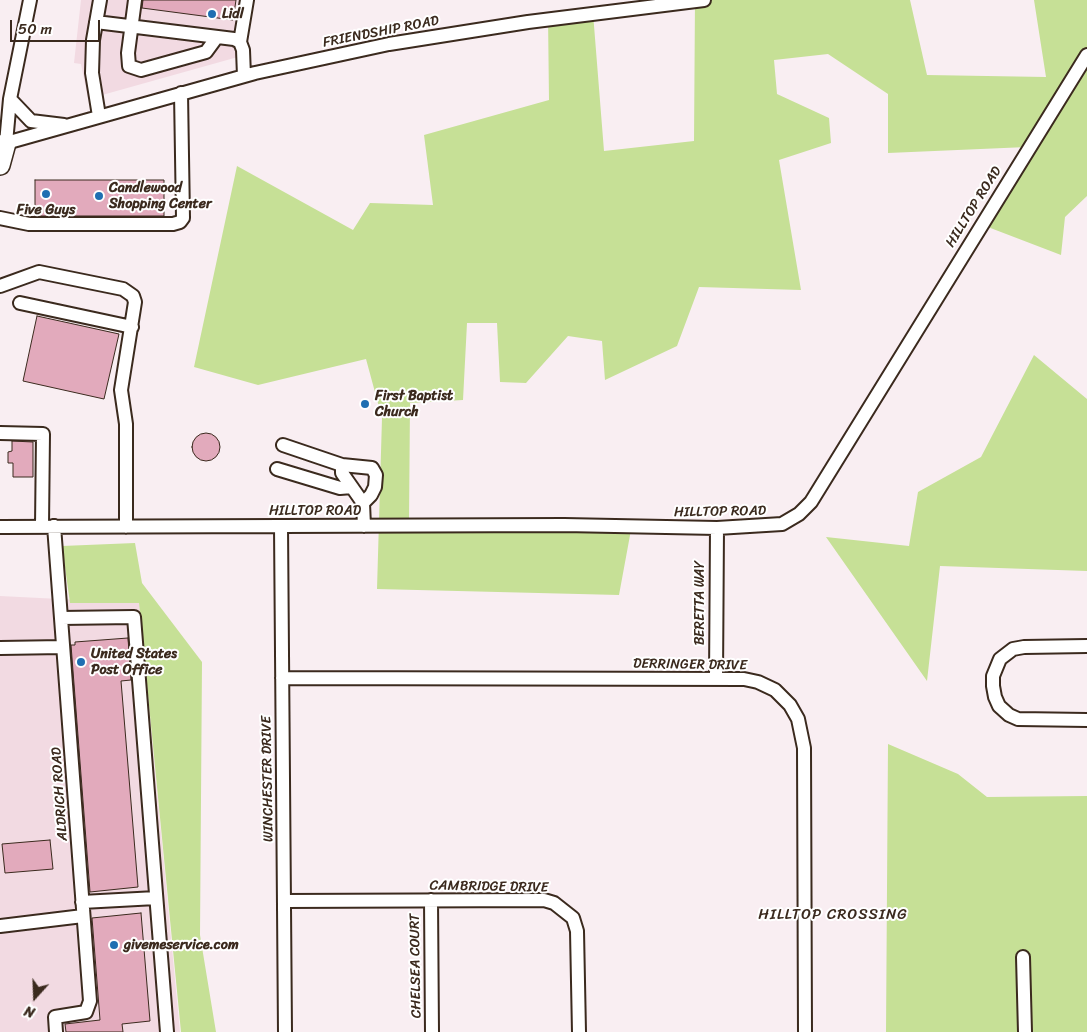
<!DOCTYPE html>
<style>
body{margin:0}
#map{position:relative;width:1087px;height:1032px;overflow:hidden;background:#f9eef2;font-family:Sriracha,sans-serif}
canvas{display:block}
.north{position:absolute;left:10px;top:972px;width:50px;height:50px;-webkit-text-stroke:4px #fff;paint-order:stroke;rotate:200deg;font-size:14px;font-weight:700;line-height:20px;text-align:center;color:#3b2a1e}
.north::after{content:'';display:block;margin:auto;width:18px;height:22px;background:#3b2a1e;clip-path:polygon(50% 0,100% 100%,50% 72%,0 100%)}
.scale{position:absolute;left:10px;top:20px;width:90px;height:22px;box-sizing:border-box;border:2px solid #3b2a1e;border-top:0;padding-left:6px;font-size:15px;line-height:18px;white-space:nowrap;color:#3b2a1e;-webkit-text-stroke:4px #fff;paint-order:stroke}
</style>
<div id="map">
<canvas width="1087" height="1032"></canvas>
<div class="north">N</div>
<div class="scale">50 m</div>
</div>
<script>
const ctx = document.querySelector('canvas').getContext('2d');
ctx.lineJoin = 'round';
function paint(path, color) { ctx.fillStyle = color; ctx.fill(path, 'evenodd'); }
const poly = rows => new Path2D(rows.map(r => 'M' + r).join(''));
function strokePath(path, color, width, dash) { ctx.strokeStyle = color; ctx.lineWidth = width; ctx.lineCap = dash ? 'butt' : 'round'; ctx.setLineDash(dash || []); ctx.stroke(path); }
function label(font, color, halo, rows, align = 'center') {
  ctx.font = font + ' Sriracha,sans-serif'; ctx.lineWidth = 4; ctx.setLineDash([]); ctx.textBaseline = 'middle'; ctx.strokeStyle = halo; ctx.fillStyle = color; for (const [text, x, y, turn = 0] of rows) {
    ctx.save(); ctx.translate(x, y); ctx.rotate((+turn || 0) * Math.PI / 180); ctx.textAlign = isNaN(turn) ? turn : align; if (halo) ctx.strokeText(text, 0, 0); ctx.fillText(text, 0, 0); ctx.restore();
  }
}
paint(poly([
 [81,0,253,0,245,55,88,99,81,64,74,63],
 [0,596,139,603,180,1032,0,1032]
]), '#f2dae2');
paint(poly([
 [695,0,910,0,927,75,1046,77,1034,0,1087,0,1087,196,1065,217,1061,255,980,224,1027,147,888,153,888,94,828,54,774,60,777,94,829,118,831,143,779,160,801,290,699,287,677,346,605,380,602,341,568,336,526,383,500,382,497,323,467,323,463,400,410,403,409,521,633,519,619,595,377,589,382,418,366,359,258,385,194,367,237,166,353,230,370,203,433,205,424,135,549,100,548,16,593,13,604,151,694,141],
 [1034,355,1087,399,1087,571,940,566,927,681,826,537,909,546,918,492,981,457],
 [135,543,142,583,202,662,200,935,216,1032,181,1032,139,603,70,603,62,546],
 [888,744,958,774,987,797,1087,796,1087,1032,886,1032]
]), '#c6e096');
const building = poly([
 [143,0,236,0,233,20,142,8,143,0],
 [35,180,164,180,164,216,35,216,35,180],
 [37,316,119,334,104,399,23,381,37,316],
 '192 447a14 14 0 1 1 28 0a14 14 0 1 1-28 0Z',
 [12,441,33,442,33,477,13,477,13,463,8,463,8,452,12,451,12,441],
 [128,638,131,680,121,681,138,887,90,892,71,645,75,645,75,642,128,638],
 [50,840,53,869,5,873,2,844,50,840],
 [141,913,150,1021,122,1024,123,1032,66,1032,65,1024,100,1020,92,918,141,913]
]);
paint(building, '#e2aabc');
strokePath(building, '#3b2a1e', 1);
const minor = poly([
 [30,0,10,99,6,143,255,73,389,44,528,22,704,0],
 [135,0,128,53,129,66,141,70,206,52,217,37],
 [96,22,234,39,240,42],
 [244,76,243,50,240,42,247,0],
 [10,99,31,121,64,125],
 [99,116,92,73,93,40,100,0],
 [0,218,29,224,173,224,180,222,183,218,181,93],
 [0,286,39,272,123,289,133,296,135,302,121,390,126,424,126,527],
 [20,303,132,327],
 [0,433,43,434,42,526],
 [283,445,342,465],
 [277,469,340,488,352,487],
 [363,503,342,473,342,465,372,468,376,475,375,487,371,495,363,503,364,526],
 [54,526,90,1001,86,1012,55,1017,56,1032],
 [281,526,285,1032],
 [0,527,564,525,717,528,782,524,799,514,811,502,1087,55],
 [61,618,134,617,167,1032],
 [1087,646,1024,647,1013,649,1000,659,993,676,993,686,995,697,999,706,1009,715,1018,719,1087,720],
 [0,648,63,647],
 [282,678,744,679,758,682,775,690,790,705,798,719,804,748,805,1032],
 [716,678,717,528],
 [431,900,432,1032],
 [284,901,544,900,554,903,573,918,577,931,579,1032],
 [82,902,156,898],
 [0,926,83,916],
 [1023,957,1025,1032]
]);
const highway = poly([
 [0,165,6,143]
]);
strokePath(minor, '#3b2a1e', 16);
strokePath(highway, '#3b2a1e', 22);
strokePath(minor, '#fff', 12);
strokePath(highway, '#fff', 19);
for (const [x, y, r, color] of [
 [212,14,5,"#1f6fb2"],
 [46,194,5,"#1f6fb2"],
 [99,196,5,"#1f6fb2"],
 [365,404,5,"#1f6fb2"],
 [81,662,5,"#1f6fb2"],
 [114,945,5,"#1f6fb2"]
]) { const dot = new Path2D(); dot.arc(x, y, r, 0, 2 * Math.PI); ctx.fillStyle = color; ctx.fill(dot); strokePath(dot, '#fff', 2); }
label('bold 14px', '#3b2a1e', '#fff', [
 ["Lidl",222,14],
 ["Candlewood",109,188],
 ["Shopping Center",109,204],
 ["Five Guys",46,210,"center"],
 ["First Baptist",375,396],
 ["Church",375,412],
 ["United States",91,654],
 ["Post Office",91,670],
 ["givemeservice.com",124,945]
], 'left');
label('14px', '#3b2a1e', '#fff', [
 ["FRIENDSHIP ROAD",381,32,-11],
 ["HILLTOP ROAD",974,207,-58],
 ["HILLTOP ROAD",315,511],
 ["HILLTOP ROAD",720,512,-1],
 ["BERETTA WAY",700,603,-90],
 ["DERRINGER DRIVE",690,665,1],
 ["WINCHESTER DRIVE",268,779,-91],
 ["ALDRICH ROAD",60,794,-94],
 ["CAMBRIDGE DRIVE",489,887,1],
 ["CHELSEA COURT",416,966,-91]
]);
ctx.letterSpacing = '1px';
label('15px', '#3b2a1e', '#fff', [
 ["HILLTOP CROSSING",833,915]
]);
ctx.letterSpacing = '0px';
</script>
